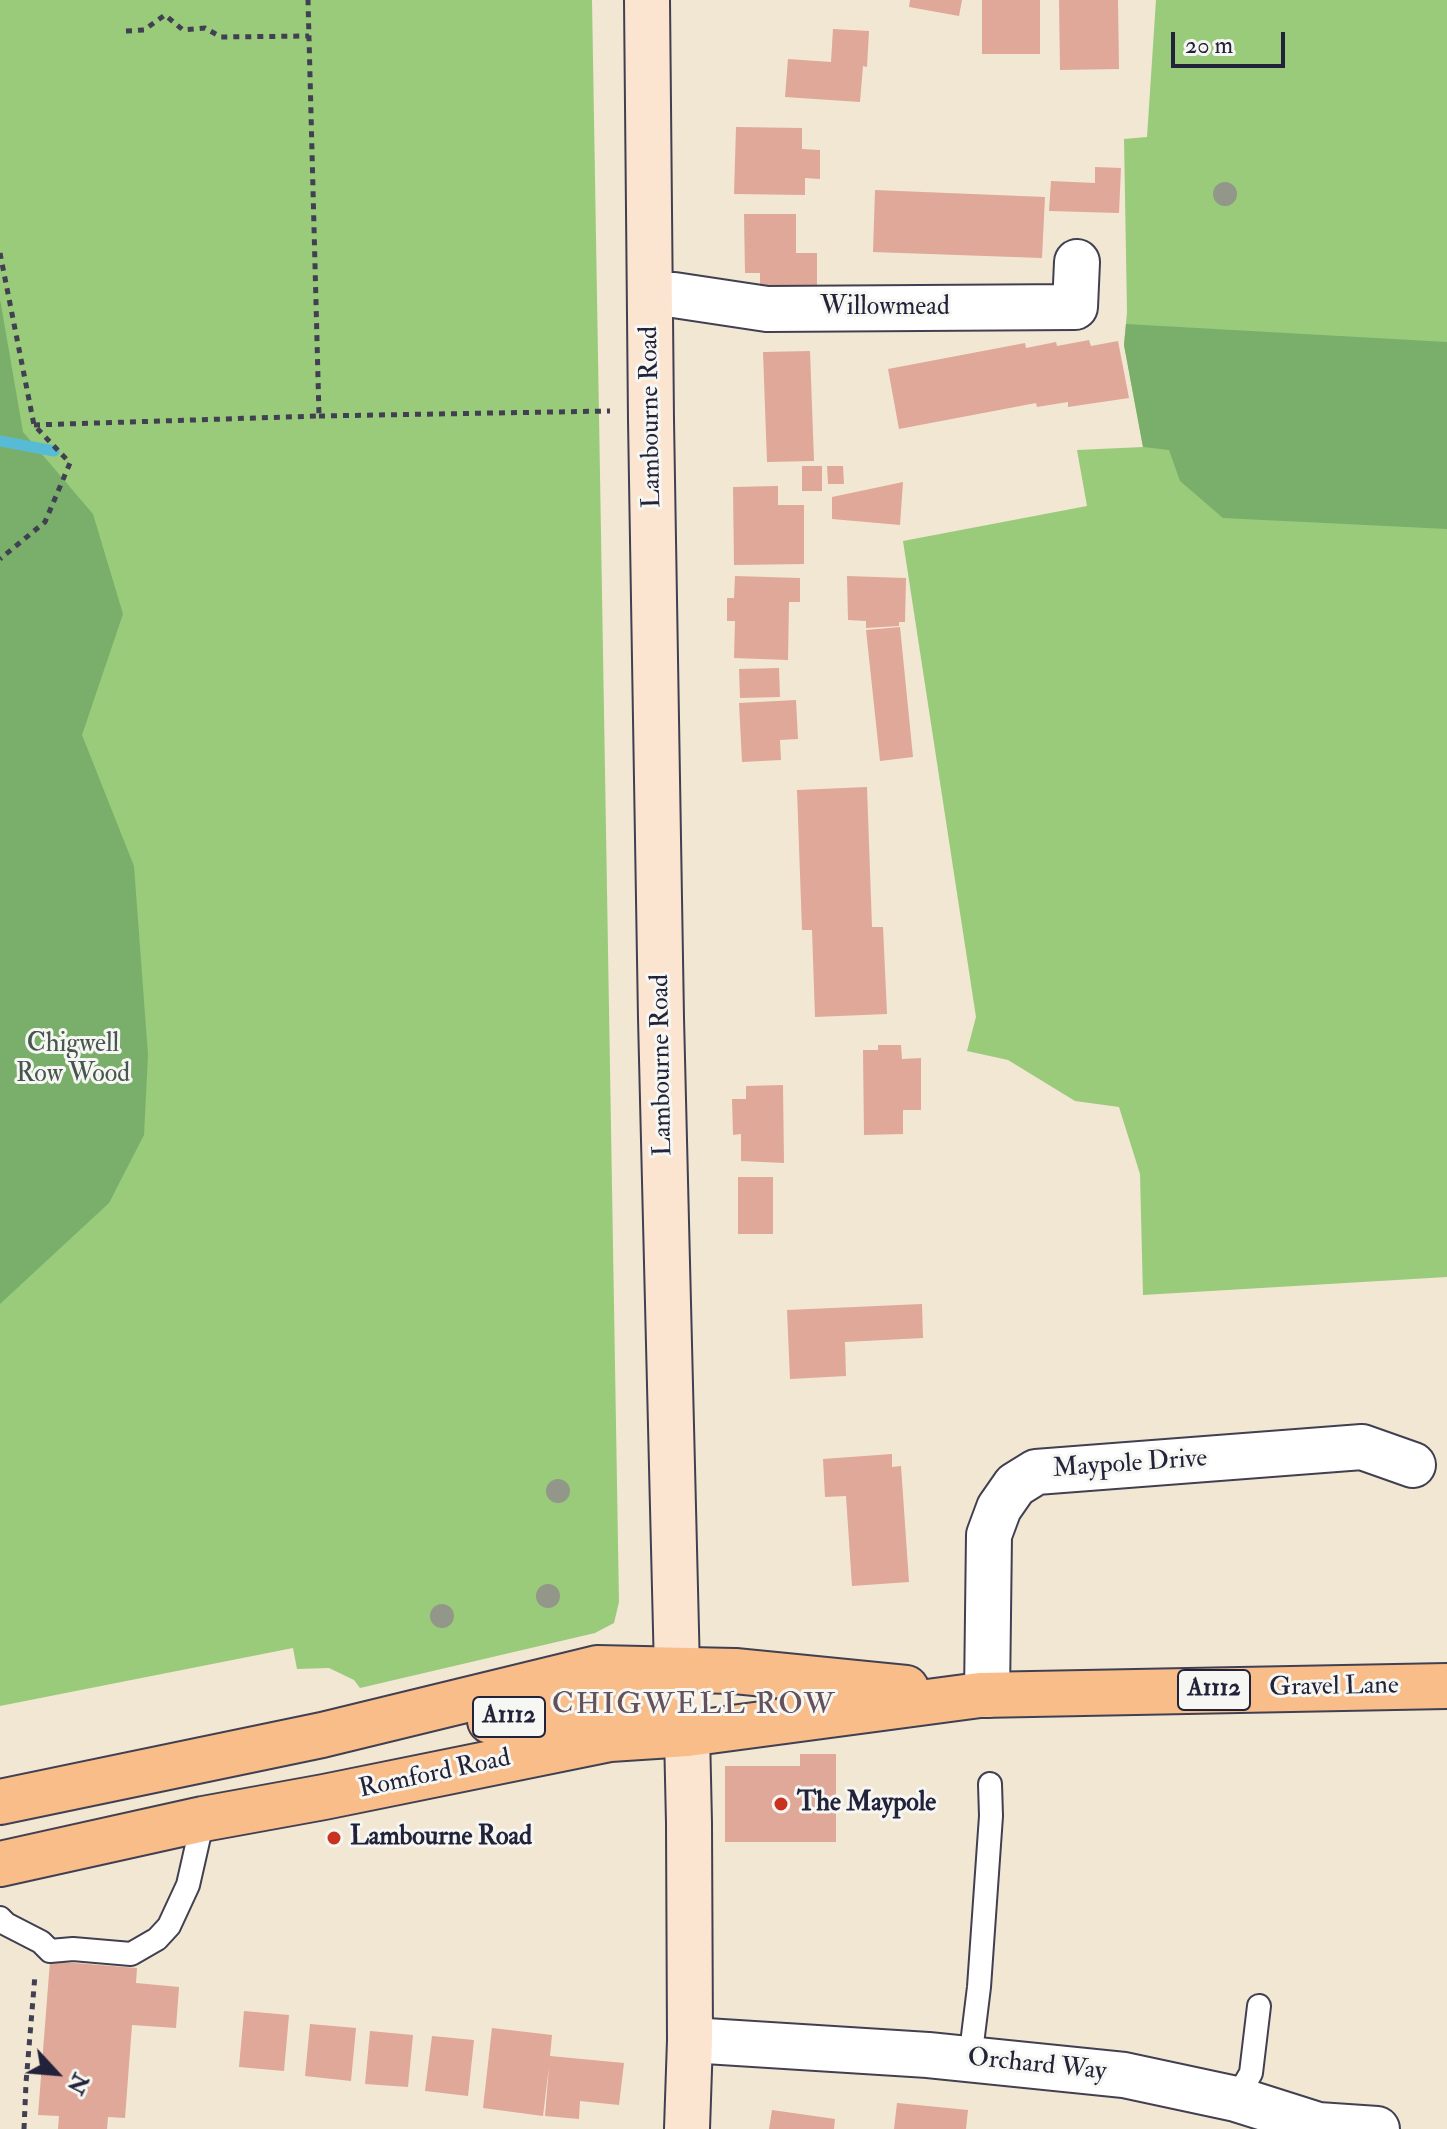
<!DOCTYPE html>
<style>
body{margin:0}
#map{position:relative;width:1447px;height:2129px;overflow:hidden;background:#f2e7d3;font-family:"IM FELL Double Pica",serif}
canvas{display:block}
.north{position:absolute;left:16px;top:2033px;width:80px;height:80px;-webkit-text-stroke:6px #f6f6f2;paint-order:stroke;rotate:116deg;font-size:22px;font-weight:700;line-height:32px;text-align:center;color:#22223b}
.north::after{content:'';display:block;margin:auto;width:28px;height:36px;background:#22223b;clip-path:polygon(50% 0,100% 100%,50% 72%,0 100%)}
.scale{position:absolute;left:1171px;top:32px;width:114px;height:36px;box-sizing:border-box;border:4px solid #22223b;border-top:0;padding-left:10px;font-size:24px;line-height:28px;white-space:nowrap;color:#22223b;-webkit-text-stroke:6px #f6f6f2;paint-order:stroke}
</style>
<div id="map">
<canvas width="1447" height="2129"></canvas>
<div class="north">N</div>
<div class="scale">20 m</div>
</div>
<script>
const ctx = document.querySelector('canvas').getContext('2d');
ctx.lineJoin = 'round';
function paint(path, color) { ctx.fillStyle = color; ctx.fill(path, 'evenodd'); }
const poly = rows => new Path2D(rows.map(r => 'M' + r).join(''));
function strokePath(path, color, width, dash) { ctx.strokeStyle = color; ctx.lineWidth = width; ctx.lineCap = dash ? 'butt' : 'round'; ctx.setLineDash(dash || []); ctx.stroke(path); }
function label(font, color, halo, rows, align = 'center') {
  ctx.font = font + ' "IM FELL Double Pica",serif'; ctx.lineWidth = 6; ctx.setLineDash([]); ctx.textBaseline = 'middle'; ctx.strokeStyle = halo; ctx.fillStyle = color; for (const [text, x, y, turn = 0] of rows) {
    ctx.save(); ctx.translate(x, y); ctx.rotate((+turn || 0) * Math.PI / 180); ctx.textAlign = isNaN(turn) ? turn : align; if (halo) ctx.strokeText(text, 0, 0); ctx.fillText(text, 0, 0); ctx.restore();
  }
}
paint(poly([
 [0,0,592,0,619,1602,614,1623,595,1633,360,1688,354,1680,329,1668,297,1669,293,1648,0,1706],
 [1156,0,1447,0,1447,1277,1143,1295,1140,1174,1119,1107,1075,1101,1008,1060,967,1051,976,1017,903,541,1087,506,1077,450,1143,447,1124,345,1127,312,1124,139,1147,137]
]), '#99cb7b');
paint(poly([
 [0,299,23,432,93,514,123,614,82,735,134,866,148,1055,144,1135,109,1203,0,1304],
 [1126,324,1447,342,1447,529,1223,518,1180,481,1169,450,1143,447,1124,345]
]), '#7aaf6b');
strokePath(poly([
 [0,441,54,451]
]), '#58bbd6', 11);
paint(poly([
 [910,0,962,0,959,16,909,7],
 [982,0,1040,0,1040,54,982,54],
 [1059,0,1118,0,1119,69,1060,70],
 [833,29,869,31,867,67,863,66,860,102,785,97,788,59,831,62],
 [736,127,802,128,802,149,820,150,820,179,805,178,805,195,734,194],
 [1095,167,1121,168,1119,213,1049,211,1051,181,1095,183],
 [875,190,1045,197,1042,258,873,252],
 [744,214,796,214,796,253,817,253,817,287,760,288,760,273,745,273],
 [1089,340,1091,346,1118,341,1129,398,1068,407,1068,402,1037,407,1036,403,899,429,888,369,1025,343,1026,348,1056,342,1057,346],
 [810,351,814,461,767,462,763,352],
 [802,466,822,466,822,491,802,491],
 [827,466,843,466,844,484,828,484],
 [903,482,900,525,832,519,832,497],
 [778,486,778,505,804,505,804,564,734,565,733,487],
 [735,576,800,578,800,602,789,602,788,660,734,658,735,621,727,621,727,598,734,598],
 [847,576,906,578,905,622,899,622,899,626,866,628,866,621,848,620],
 [900,627,913,757,880,761,866,630],
 [779,668,780,697,740,698,739,669],
 [796,700,798,739,780,740,781,760,742,762,739,703],
 [867,787,872,927,883,927,887,1014,815,1017,812,930,802,930,797,790],
 [878,1045,901,1045,902,1059,921,1058,921,1110,903,1110,903,1134,864,1135,863,1050,878,1050],
 [783,1085,784,1163,741,1161,741,1134,733,1135,732,1099,746,1099,746,1086],
 [738,1177,773,1177,773,1234,738,1234],
 [922,1304,923,1338,845,1342,846,1376,790,1379,787,1310],
 [892,1454,892,1467,901,1466,909,1582,852,1586,846,1496,825,1497,823,1459],
 [800,1754,836,1754,836,1842,725,1842,725,1766,800,1766],
 [50,1961,137,1968,136,1983,179,1987,176,2028,132,2025,125,2118,108,2117,107,2129,58,2129,59,2116,38,2115],
 [244,2011,289,2015,284,2071,239,2067],
 [310,2024,356,2028,351,2081,305,2076],
 [492,2028,552,2035,550,2056,624,2063,619,2105,580,2101,579,2119,545,2116,549,2066,543,2116,483,2108],
 [370,2031,413,2035,408,2087,365,2084],
 [432,2036,474,2040,468,2096,425,2091],
 [897,2103,968,2110,966,2129,894,2129],
 [772,2110,835,2119,834,2129,769,2129]
]), '#dfa899');
const lane = poly([
 [0,1918,6,1924,41,1942,50,1951,73,1949,131,1954,157,1939,169,1926,188,1885,203,1819],
 [970,2060,979,1987,991,1816,990,1784],
 [1236,2099,1251,2073,1259,2006]
]);
const street = poly([
 [650,295,674,295,767,309,1075,307,1077,262],
 [987,1695,989,1535,999,1508,1015,1485,1036,1472,1362,1447,1413,1465],
 [690,2040,928,2055,1124,2075,1236,2099,1318,2125,1377,2129]
]);
const secondary = poly([
 [647,0,651,420,661,1018,677,1670,687,1734,689,1823,690,2040,687,2129]
]);
const primary = poly([
 [490,1721,635,1698,687,1734],
 [0,1802,322,1735,597,1668,735,1671,906,1688],
 [0,1864,203,1819,324,1797,610,1739,687,1734,980,1695,1447,1686]
]);
strokePath(lane, '#414052', 26);
strokePath(street, '#414052', 48);
strokePath(secondary, '#414052', 48);
strokePath(primary, '#414052', 48);
strokePath(poly([
 [126,31,144,30,165,15,183,30,205,28,221,37,309,36],
 [0,253,34,425,70,463,45,522,0,559],
 [319,416,610,411],
 [34,425,319,416,308,0],
 [24,2129,26,2083,35,1975]
]), '#414052', 5, [6, 6]);
strokePath(lane, '#fff', 22);
strokePath(street, '#fff', 44);
strokePath(secondary, '#fce5d0', 44);
strokePath(primary, '#f8bd89', 44);
ctx.fillStyle = '#93978a';
for (const [x, y] of [
 [1225,194],
 [558,1491],
 [548,1596],
 [442,1616]
]) { ctx.beginPath(); ctx.arc(x, y, 12, 0, 2 * Math.PI); ctx.fill(); }
for (const [x, y, r, color] of [
 [781,1804,8,"#c8321e"],
 [334,1838,8,"#c8321e"]
]) { const dot = new Path2D(); dot.arc(x, y, r, 0, 2 * Math.PI); ctx.fillStyle = color; ctx.fill(dot); strokePath(dot, '#f6f6f2', 3); }
for (const [x, y, w] of [
 [1214,1690,72],
 [509,1717,72]
]) { const box = new Path2D(); box.roundRect(x - w / 2, y - 20, w, 40, 6); ctx.fillStyle = '#f6f6f2'; ctx.fill(box); strokePath(box, '#22223b', 2); }
label('bold 24px', '#22223b', null, [
 ["A1112",1214,1690],
 ["A1112",509,1717]
]);
label('26px', '#22223b', '#f6f6f2', [
 ["Willowmead",885,308],
 ["Lambourne Road",652,417,-91],
 ["Lambourne Road",663,1065,-91],
 ["Maypole Drive",1130,1465,-4],
 ["Gravel Lane",1334,1688,-1],
 ["Romford Road",435,1775,-12],
 ["Orchard Way",1037,2066,6]
]);
label('26px', '#46554e', '#f6f6f2', [
 ["Chigwell",73,1045],
 ["Row Wood",73,1075]
]);
label('bold 26px', '#22223b', '#f6f6f2', [
 ["The Maypole",797,1804],
 ["Lambourne Road",350,1838]
], 'left');
ctx.letterSpacing = '2px';
label('30px', '#64515c', '#f6f6f2', [
 ["CHIGWELL ROW",694,1707]
]);
ctx.letterSpacing = '0px';
</script>
